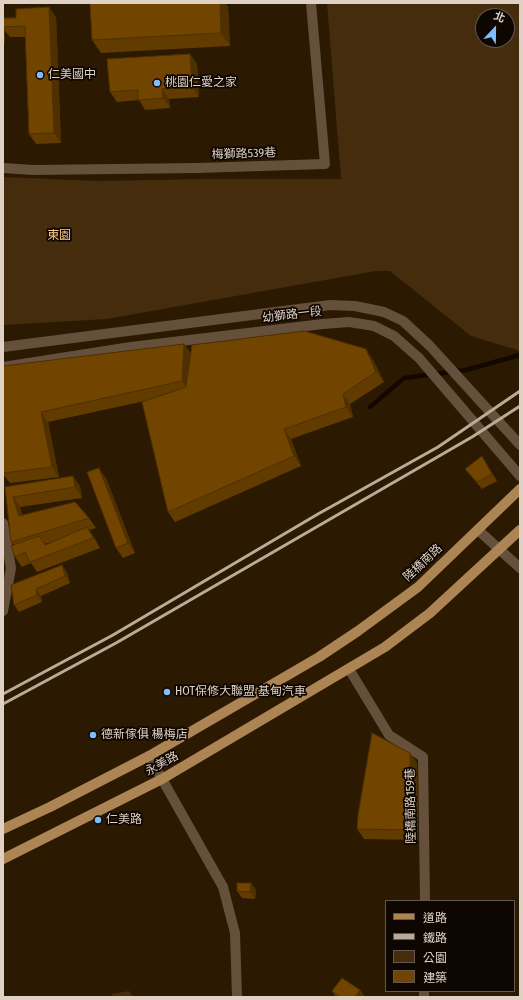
<!DOCTYPE html>
<meta charset="utf-8">
<style>
body{margin:0}
#map{position:relative;width:523px;height:1000px;overflow:hidden;background:#2c1901;font-family:"Fira Sans Condensed","Noto Sans TC",sans-serif}
canvas{display:block}
.frame{position:absolute;inset:0;border:4px solid #dfd2c4;pointer-events:none}
.legend{position:absolute;left:385px;top:900px;width:130px;height:92px;box-sizing:border-box;background:#0e0601;border:1px solid #62584f;margin:0;padding:5px 7px;list-style:none;font-size:12px;color:#dfd2c4}
.legend li{display:flex;align-items:center;gap:8px;height:20px}
.legend b{width:20px;border:1px solid #62584f}
.north{position:absolute;left:475px;top:8px;width:40px;height:40px;box-sizing:border-box;background:#0e0601;border:1px solid #62584f;border-radius:50%;rotate:22deg;font-size:11px;font-weight:700;line-height:16px;text-align:center;color:#dfd2c4}
.north::after{content:'';display:block;margin:auto;width:14px;height:18px;background:#80bdfa;clip-path:polygon(50% 0,100% 100%,50% 72%,0 100%)}
</style>
<div id="map">
<canvas width="523" height="1000"></canvas>
<div class="frame"></div>
<ul class="legend">
<li><b style="height:5px;background:#ad8555"></b>道路</li>
<li><b style="height:5px;background:#b9ab9a"></b>鐵路</li>
<li><b style="height:11px;background:#442c0d"></b>公園</li>
<li><b style="height:11px;background:#714500"></b>建築</li>
</ul>
<div class="north">北</div>
</div>
<script>
const ctx = document.querySelector('canvas').getContext('2d');
ctx.lineJoin = 'round';
function paint(path, color) { ctx.fillStyle = color; ctx.fill(path, 'evenodd'); }
const poly = rows => new Path2D(rows.map(r => 'M' + r).join(''));
function strokePath(path, color, width, dash) { ctx.strokeStyle = color; ctx.lineWidth = width; ctx.lineCap = dash ? 'butt' : 'round'; ctx.setLineDash(dash || []); ctx.stroke(path); }
function label(font, color, halo, rows, align = 'center') {
  ctx.font = font + ' "Fira Sans Condensed","Noto Sans TC",sans-serif'; ctx.lineWidth = 3.5; ctx.setLineDash([]); ctx.textBaseline = 'middle'; ctx.strokeStyle = halo; ctx.fillStyle = color; for (const [text, x, y, turn = 0] of rows) {
    ctx.save(); ctx.translate(x, y); ctx.rotate((+turn || 0) * Math.PI / 180); ctx.textAlign = isNaN(turn) ? turn : align; if (halo) ctx.strokeText(text, 0, 0); ctx.fillText(text, 0, 0); ctx.restore();
  }
}
paint(poly([
 [327,3,520,3,520,351,471,336,390,271,376,271,107,319,3,325,3,177,98,181,204,179,341,179],
 [483,16,507,16,507,40,483,40],
 [129,991,133,997,113,997,112,994]
]), '#442c0d');
strokePath(poly([
 [370,407,404,378,466,370,520,355]
]), '#140700', 4.5);
strokePath(poly([
 [3,168,33,170,198,168,325,164,311,3],
 [3,347,330,305,355,306,384,312,403,321,430,346,520,445],
 [3,367,131,347,323,324,349,322,374,326,394,336,419,358,520,476],
 [3,523,11,568,3,611],
 [478,530,520,568],
 [349,669,389,735,423,757,425,901],
 [149,756,223,887,235,933,237,997],
 [424,997,424,991]
]), '#65513b', 10);
strokePath(poly([
 [3,829,50,807,149,756,319,657,358,631,418,587,520,489],
 [3,859,162,779,385,647,430,613,520,530]
]), '#ad8555', 10);
strokePath(poly([
 [3,694,113,635,318,514,438,447,520,391],
 [3,704,116,643,472,437,520,406]
]), '#b9ab9a', 3);
paint(poly([
 [90,3,225,3,228,7,230,46,101,53,92,40],
 [3,16,5,18,56,17,61,143,36,144,29,134,25,37,10,37,5,31,5,43,3,43],
 [190,54,197,64,199,97,169,99,170,108,145,110,139,100,117,102,110,92],
 [184,344,191,354,373,360,384,382,350,404,353,417,291,439,301,466,175,522,168,512,145,401,48,422,59,477,10,483,3,474,3,366],
 [486,463,497,481,482,489,465,469],
 [106,478,135,553,123,558,116,548],
 [80,486,82,498,20,507,22,515,89,518,96,528,89,530,94,537,100,548,37,572,31,563,22,567,15,557,14,545,11,542,5,487],
 [55,541,45,545,44,544],
 [67,572,70,583,41,596,42,602,19,612,14,605,11,585],
 [410,753,417,763,418,840,364,839,357,829],
 [251,883,256,890,255,899,242,898,237,891],
 [360,990,365,997,336,997,332,991]
]), '#613b00');
paint(poly([
 [220,3,225,3,228,7,230,46,221,33],
 [49,7,56,17,61,143,54,133],
 [3,16,6,20,3,27,5,31,5,43,3,40],
 [190,54,197,64,199,97,192,87],
 [162,89,169,99,170,108,163,98],
 [184,344,191,354,189,391,182,381],
 [366,349,373,360,384,382,376,372],
 [343,394,350,404,353,417,346,407],
 [41,412,48,422,59,477,52,467],
 [284,429,291,439,301,466,294,456],
 [482,456,486,463,497,481,492,474],
 [99,468,106,478,135,553,128,543],
 [73,476,80,486,82,498,75,487],
 [13,497,20,507,26,526,19,516],
 [87,527,94,537,100,548,93,538],
 [62,565,67,572,70,583,65,576],
 [36,589,41,596,42,602,37,595],
 [410,753,417,763,418,840,411,830],
 [251,883,256,890,255,899,250,892],
 [360,990,365,997,355,997]
]), '#4f3000');
const building = poly([
 [90,3,220,3,221,33,92,40,90,3],
 [49,7,54,133,29,134,25,26,3,27,3,18,16,18,16,9,49,7],
 [190,54,192,87,162,89,163,98,138,100,138,90,110,92,107,59,190,54],
 [304,331,366,349,376,372,343,394,346,407,284,429,294,456,168,512,142,402,186,387,192,345,304,331],
 [184,344,182,381,41,412,52,467,3,473,3,366,184,344],
 [482,456,492,474,477,482,465,469,482,456],
 [99,468,128,543,116,548,87,472,99,468],
 [73,476,75,487,13,497,19,516,75,502,89,518,11,542,5,487,73,476],
 [87,527,93,538,30,562,25,552,15,557,11,546,39,536,45,545,87,527],
 [62,565,65,576,36,589,37,595,14,605,11,585,62,565],
 [372,733,410,753,411,830,357,829,358,815,372,733],
 [237,883,251,883,250,892,237,891,237,883],
 [342,978,360,990,355,997,341,997,332,991,342,978]
]);
paint(building, '#714500');
strokePath(building, '#4f3000', 1);
for (const [x, y, r, color] of [
 [40,75,4,"#80bdfa"],
 [157,83,4,"#80bdfa"],
 [167,692,4,"#80bdfa"],
 [93,735,4,"#80bdfa"],
 [98,820,4,"#80bdfa"]
]) { const dot = new Path2D(); dot.arc(x, y, r, 0, 2 * Math.PI); ctx.fillStyle = color; ctx.fill(dot); strokePath(dot, '#0e0601', 1.5); }
label('12px', '#dfd2c4', '#0e0601', [
 ["仁美國中",48,75],
 ["桃園仁愛之家",165,83],
 ["HOT保修大聯盟 基甸汽車",175,692],
 ["德新傢俱 楊梅店",101,735],
 ["仁美路",106,820]
], 'left');
label('12px', '#dfd2c4', '#0e0601', [
 ["梅獅路539巷",244,154,-2],
 ["幼獅路一段",292,315,-7],
 ["陸橋南路",423,563,-43],
 ["永美路",162,764,-29],
 ["陸橋南路159巷",411,806,-91]
]);
label('12px', '#ffc88a', '#0e0601', [
 ["東園",59,236]
]);
</script>
